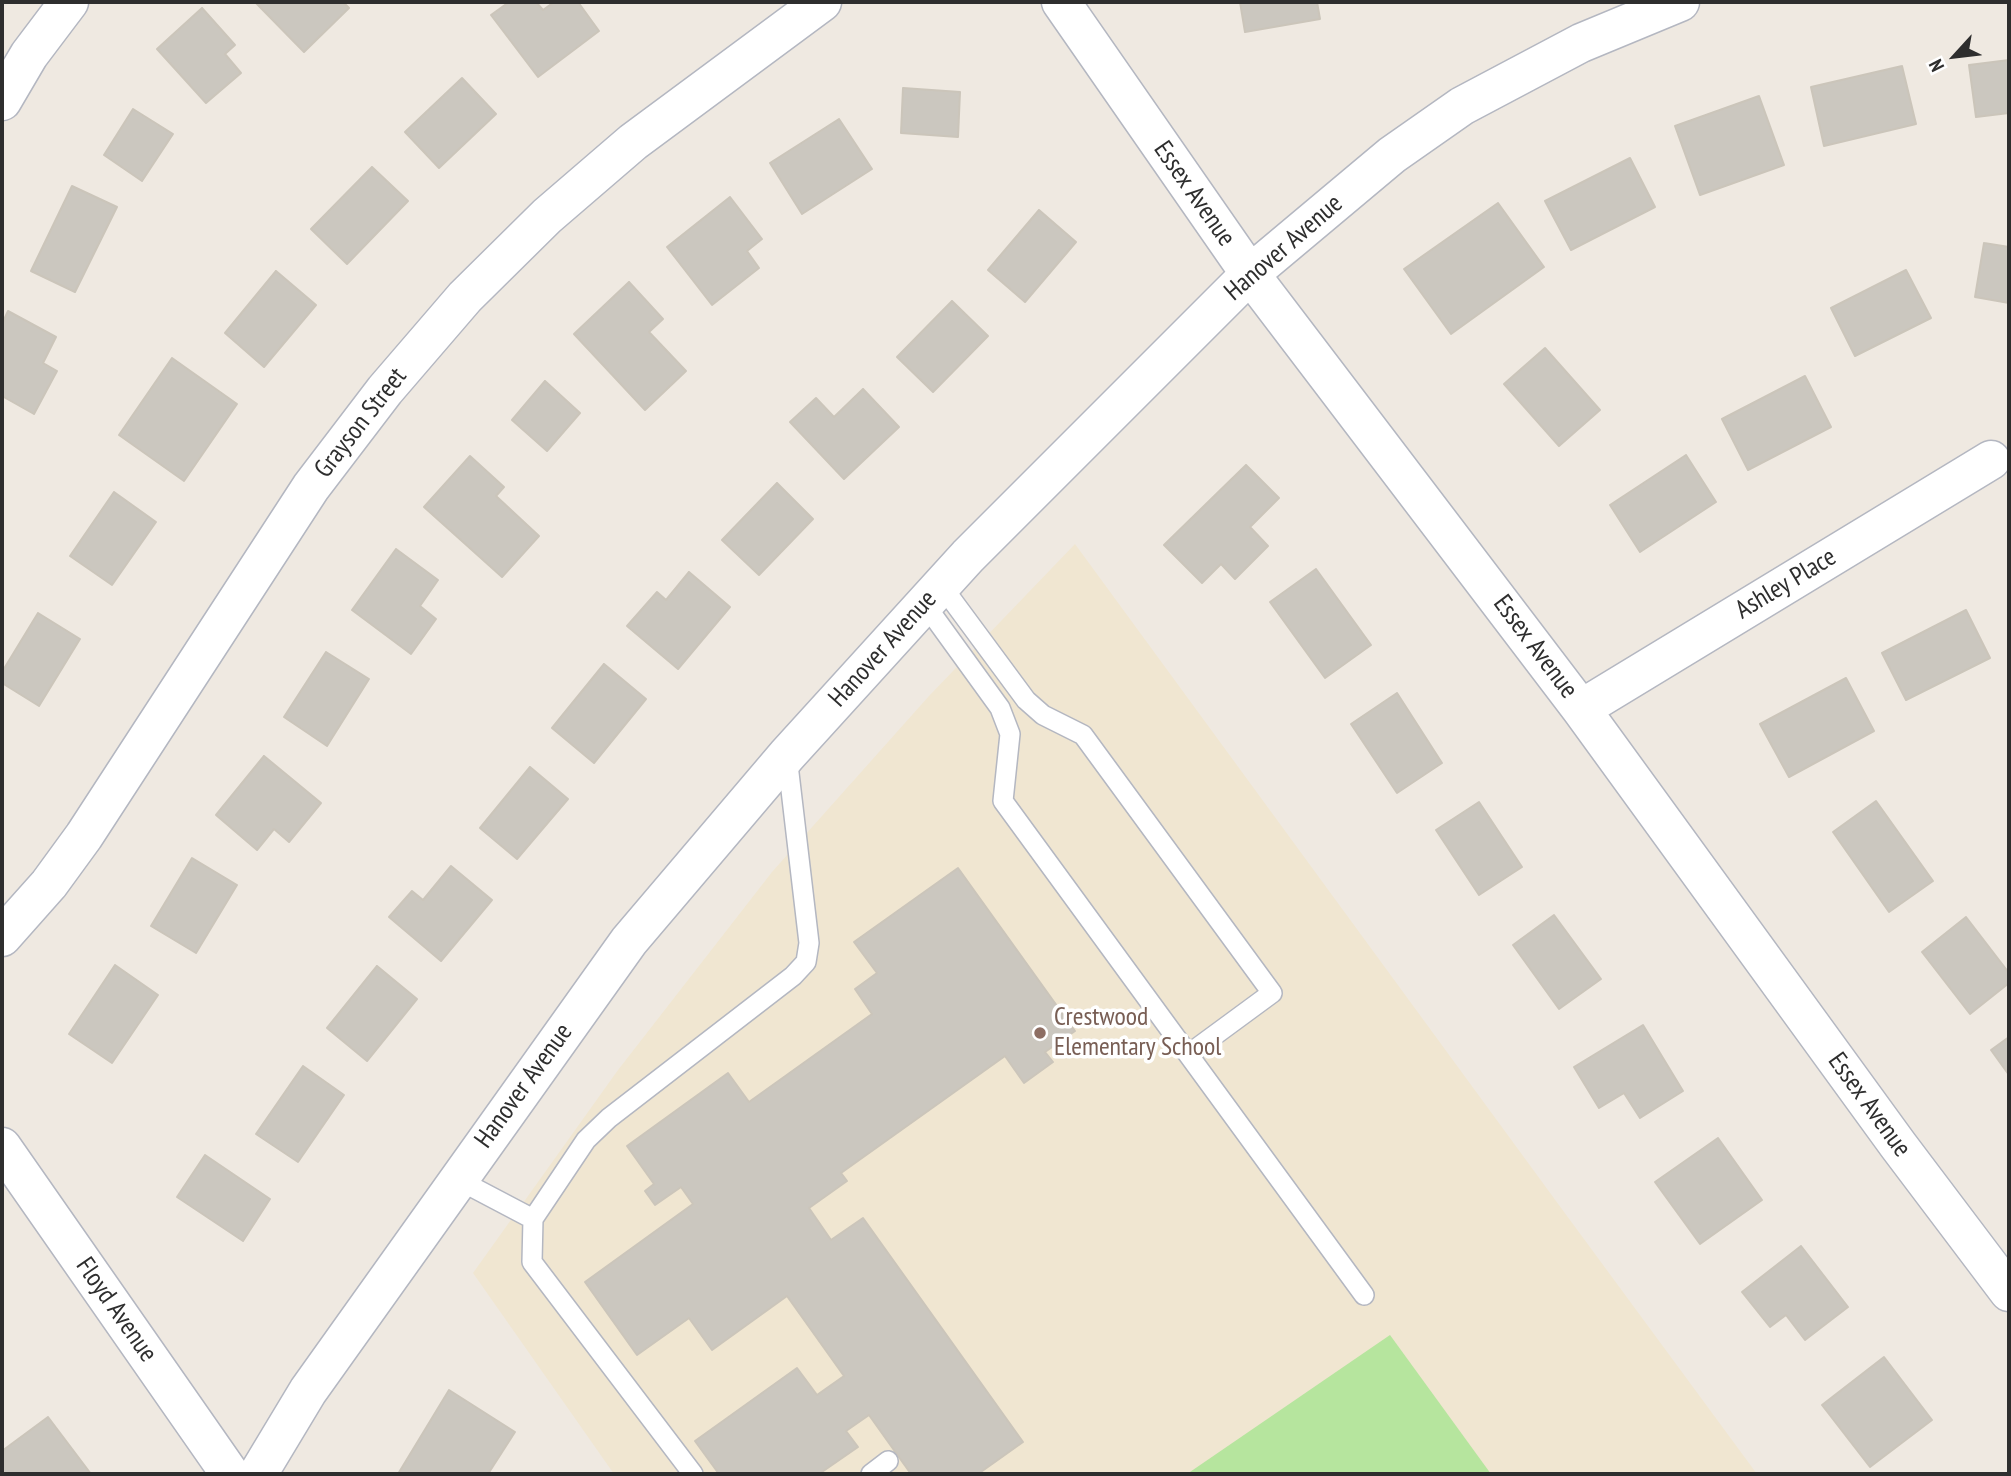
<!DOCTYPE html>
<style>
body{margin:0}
#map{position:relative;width:2011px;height:1476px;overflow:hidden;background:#efe9e1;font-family:"PT Sans Narrow",sans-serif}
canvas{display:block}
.frame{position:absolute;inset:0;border:4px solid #2e2e2e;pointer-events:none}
.north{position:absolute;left:1920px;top:21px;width:70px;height:70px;-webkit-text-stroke:5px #fff;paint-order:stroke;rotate:243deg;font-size:19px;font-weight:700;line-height:28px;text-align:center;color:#2e2e2e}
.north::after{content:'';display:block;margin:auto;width:24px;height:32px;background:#2e2e2e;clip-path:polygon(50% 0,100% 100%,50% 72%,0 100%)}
</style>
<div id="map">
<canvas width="2011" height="1476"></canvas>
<div class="frame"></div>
<div class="north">N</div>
</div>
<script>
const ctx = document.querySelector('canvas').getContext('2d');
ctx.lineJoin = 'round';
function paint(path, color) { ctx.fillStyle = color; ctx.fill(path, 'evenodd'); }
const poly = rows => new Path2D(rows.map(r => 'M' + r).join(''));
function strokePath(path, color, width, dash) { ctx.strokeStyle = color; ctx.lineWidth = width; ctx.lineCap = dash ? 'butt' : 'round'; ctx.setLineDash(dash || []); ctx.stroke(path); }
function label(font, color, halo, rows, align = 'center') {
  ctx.font = font + ' "PT Sans Narrow",sans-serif'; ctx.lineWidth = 7; ctx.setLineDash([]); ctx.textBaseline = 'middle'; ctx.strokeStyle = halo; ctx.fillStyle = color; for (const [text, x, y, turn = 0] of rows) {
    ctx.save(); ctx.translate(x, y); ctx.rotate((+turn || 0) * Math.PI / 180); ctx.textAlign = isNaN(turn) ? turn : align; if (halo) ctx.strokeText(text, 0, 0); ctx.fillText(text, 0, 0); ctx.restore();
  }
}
paint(poly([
 [1075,544,1567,1216,1757,1474,614,1474,473,1273,618,1070,772,872,929,696]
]), '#f0e6d1');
paint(poly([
 [1390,1335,1491,1474,1187,1474]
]), '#b6e59e');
const building = poly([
 [255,2,343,2,349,8,304,52,255,2],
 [509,2,536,2,543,10,554,2,578,2,599,31,538,77,491,15,509,2],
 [1240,2,1317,2,1320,19,1245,32,1240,2],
 [202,8,235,45,225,54,241,73,206,103,157,49,202,8],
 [2009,60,2009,113,1976,117,1969,65,2009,60],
 [1902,66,1916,124,1824,146,1811,87,1902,66],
 [462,78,496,114,439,168,405,132,462,78],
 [903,88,960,92,958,137,901,133,903,88],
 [1759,96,1784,165,1700,195,1675,126,1759,96],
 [133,109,173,134,142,181,104,155,133,109],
 [839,119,872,169,802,214,770,163,839,119],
 [1630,158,1655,207,1571,250,1545,201,1630,158],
 [372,167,408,201,347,264,311,229,372,167],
 [72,186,117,207,75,292,31,271,72,186],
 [730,197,762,239,747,251,759,268,712,305,667,247,730,197],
 [1498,203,1544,267,1451,334,1404,269,1498,203],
 [1039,210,1076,242,1025,302,988,270,1039,210],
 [1984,243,2009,247,2009,303,1975,297,1984,243],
 [1906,270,1931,318,1855,356,1831,308,1906,270],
 [276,271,316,305,264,367,225,333,276,271],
 [629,282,663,319,649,332,686,371,645,410,574,334,629,282],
 [952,301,988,336,933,392,897,357,952,301],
 [8,311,56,337,43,363,57,371,34,414,2,396,2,324,8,311],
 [1545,348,1600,410,1559,446,1504,384,1545,348],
 [172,358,237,404,184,481,119,435,172,358],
 [1805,376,1831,427,1748,470,1722,419,1805,376],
 [545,381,580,413,547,451,512,420,545,381],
 [863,389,899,427,844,479,790,422,816,398,834,417,863,389],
 [1686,455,1716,502,1640,552,1610,505,1686,455],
 [470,456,504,487,496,496,539,536,502,577,424,507,470,456],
 [1246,465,1279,498,1250,527,1268,546,1235,579,1221,564,1202,583,1164,545,1246,465],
 [777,483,813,519,759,575,722,540,777,483],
 [114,492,156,522,112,585,70,556,114,492],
 [396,549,438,580,420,606,436,619,411,654,352,610,396,549],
 [1316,569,1371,645,1325,678,1270,602,1316,569],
 [689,572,730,607,678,669,627,626,657,592,666,600,689,572],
 [1966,610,1990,658,1906,700,1882,653,1966,610],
 [38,613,80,639,39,706,2,683,2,672,38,613],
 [326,652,369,679,327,746,284,717,326,652],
 [604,664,646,699,594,763,552,728,604,664],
 [1846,678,1874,731,1789,777,1760,724,1846,678],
 [1397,693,1442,763,1397,793,1351,724,1397,693],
 [264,756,321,803,289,842,274,829,257,850,216,815,264,756],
 [530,767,568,799,517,859,480,828,530,767],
 [1876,801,1933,881,1889,912,1833,832,1876,801],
 [1479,802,1522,867,1479,895,1436,830,1479,802],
 [192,858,237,885,196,953,151,926,192,858],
 [451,866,492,900,441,961,389,917,412,891,423,900,451,866],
 [958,868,1075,1031,1045,1052,1053,1062,1024,1083,1005,1056,841,1173,847,1181,809,1208,831,1240,863,1218,1023,1442,978,1474,911,1474,869,1415,846,1431,858,1447,819,1474,719,1474,695,1441,797,1368,817,1395,844,1376,787,1296,712,1350,689,1318,637,1355,585,1282,693,1204,681,1187,655,1205,645,1191,654,1184,627,1146,728,1073,749,1102,872,1014,855,989,877,973,854,942,958,868],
 [1554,915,1601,979,1559,1009,1513,945,1554,915],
 [1966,917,2009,973,2009,983,1970,1014,1922,952,1966,917],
 [115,965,158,995,112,1063,69,1034,115,965],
 [377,966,417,999,367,1061,327,1028,377,966],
 [1643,1025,1683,1091,1640,1118,1624,1093,1599,1108,1574,1067,1643,1025],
 [2009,1037,2009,1075,1991,1050,2009,1037],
 [303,1066,344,1095,298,1162,256,1134,303,1066],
 [1718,1138,1762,1200,1700,1244,1655,1182,1718,1138],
 [205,1155,270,1199,243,1241,177,1197,205,1155],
 [1801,1246,1848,1307,1805,1340,1786,1315,1770,1327,1742,1292,1801,1246],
 [1884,1357,1932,1420,1870,1467,1822,1405,1884,1357],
 [449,1390,515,1432,488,1474,398,1474,449,1390],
 [48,1417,91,1474,2,1474,2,1451,48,1417]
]);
paint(building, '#cbc7bf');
strokePath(building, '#cbc5ba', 2);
const service = poly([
 [941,585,1026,700,1043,715,1083,735,1272,993,1189,1054],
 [924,603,1000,708,1010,734,1003,801,1364,1295],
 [457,1179,533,1219,586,1140,609,1118,793,976,806,962,809,943,787,756],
 [533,1219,532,1262,693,1474],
 [871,1474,888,1461]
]);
const minor = poly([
 [2,101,29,55,69,2],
 [1250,274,1581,709,1898,1145,2009,1292],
 [1581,709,1991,460],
 [2,937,49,884,84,836,311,487,385,390,465,297,547,216,633,142,822,2],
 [2,1147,230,1474]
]);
const tertiary = poly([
 [1061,2,1250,274],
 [258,1474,308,1391,629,941,787,755,968,556,1250,274,1392,155,1462,106,1581,43,1680,2]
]);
strokePath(service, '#b4b7c1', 22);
strokePath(minor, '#b4b7c1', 41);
strokePath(tertiary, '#b4b7c1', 41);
strokePath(service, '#fff', 19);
strokePath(minor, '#fff', 38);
strokePath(tertiary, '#fff', 38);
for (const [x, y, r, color] of [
 [1040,1033,7,"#8d6e63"]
]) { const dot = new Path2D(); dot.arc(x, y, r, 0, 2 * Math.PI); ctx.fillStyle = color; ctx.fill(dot); strokePath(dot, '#fff', 2.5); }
label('26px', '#2e2e2e', '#fff', [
 ["Essex Avenue",1194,194,55],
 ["Hanover Avenue",1284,248,-41],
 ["Grayson Street",361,423,-52],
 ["Ashley Place",1786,584,-31],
 ["Essex Avenue",1535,647,53],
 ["Hanover Avenue",883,649,-48],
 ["Hanover Avenue",524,1086,-54],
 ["Essex Avenue",1869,1105,54],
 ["Floyd Avenue",116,1310,55]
]);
label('26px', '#785e54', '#fff', [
 ["Crestwood",1054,1018],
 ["Elementary School",1054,1048]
], 'left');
</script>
